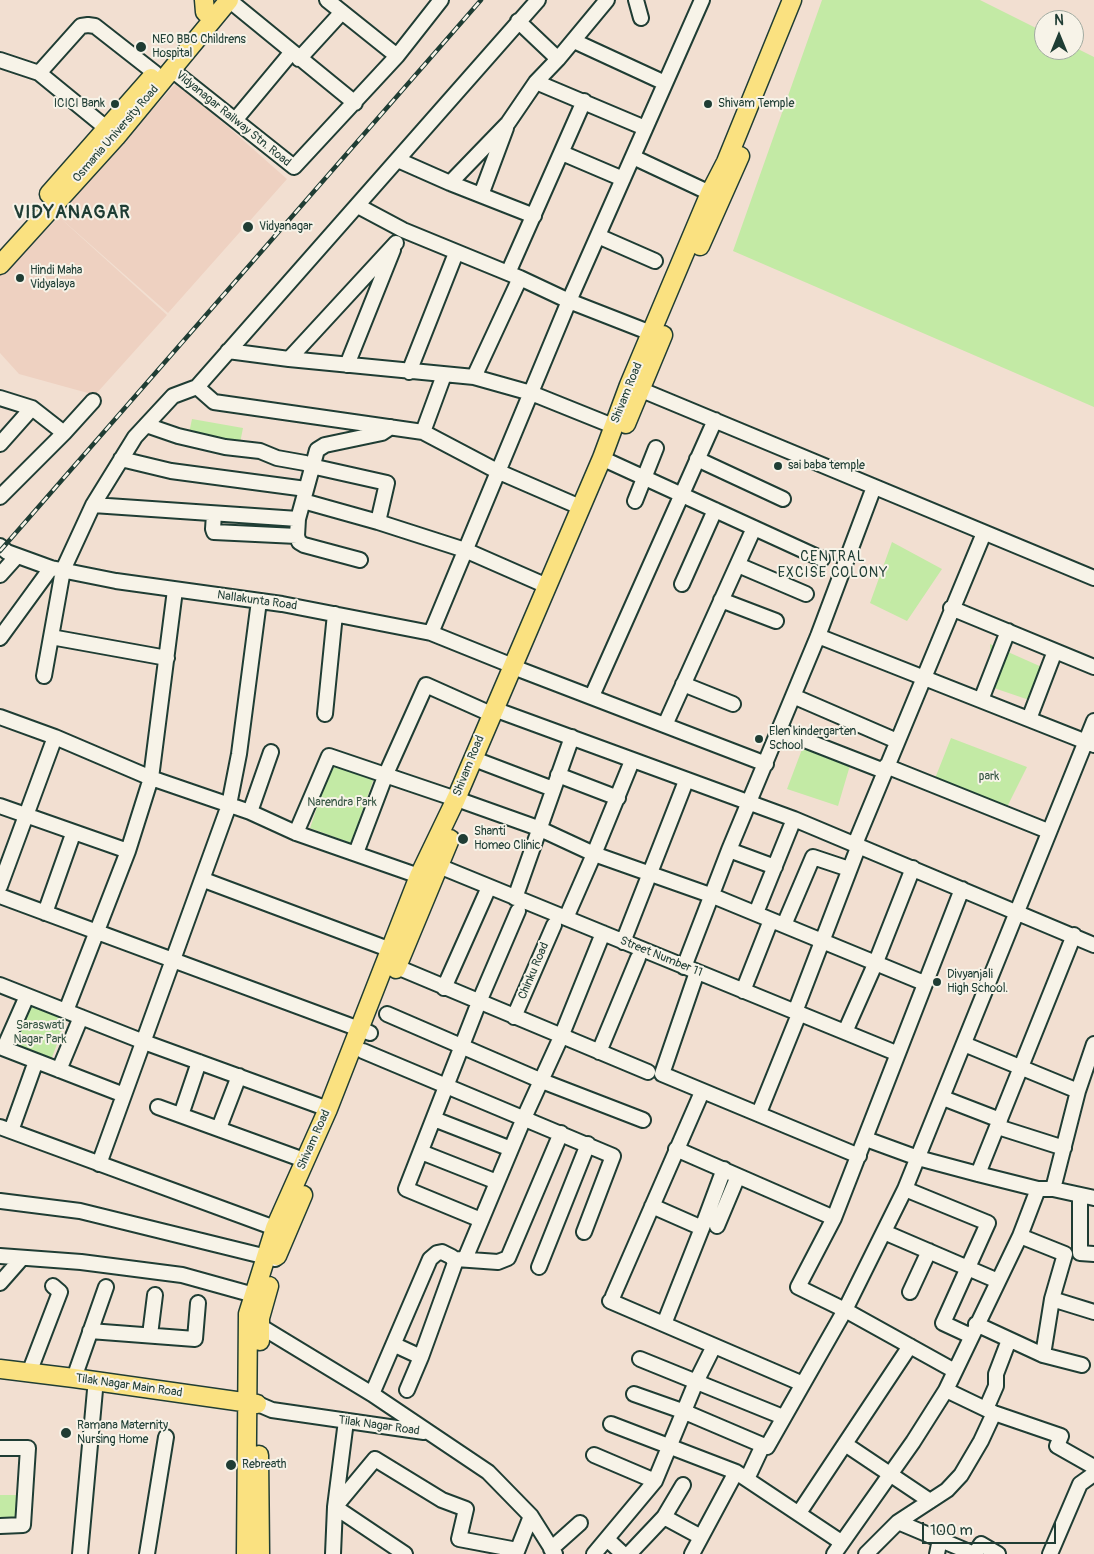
<!DOCTYPE html>
<style>
body{margin:0}
#map{position:relative;width:1094px;height:1554px;overflow:hidden;background:#f2dfd1;font-family:Pangolin,sans-serif}
canvas{display:block}
.north{position:absolute;left:1034px;top:10px;width:50px;height:50px;box-sizing:border-box;background:#f7f3e8;border:1px solid #a1aaa0;border-radius:50%;rotate:0deg;font-size:14px;font-weight:700;line-height:20px;text-align:center;color:#1f3d34}
.north::after{content:'';display:block;margin:auto;width:18px;height:22px;background:#1f3d34;clip-path:polygon(50% 0,100% 100%,50% 72%,0 100%)}
.scale{position:absolute;left:922px;top:1522px;width:134px;height:22px;box-sizing:border-box;border:2px solid #1f3d34;border-top:0;padding-left:6px;font-size:15px;line-height:18px;white-space:nowrap;color:#1f3d34;-webkit-text-stroke:4px #f7f3e8;paint-order:stroke}
</style>
<div id="map">
<canvas width="1094" height="1554"></canvas>
<div class="north">N</div>
<div class="scale">100 m</div>
</div>
<script>
const ctx = document.querySelector('canvas').getContext('2d');
ctx.lineJoin = 'round';
function paint(path, color) { ctx.fillStyle = color; ctx.fill(path, 'evenodd'); }
const poly = rows => new Path2D(rows.map(r => 'M' + r).join(''));
function strokePath(path, color, width, dash) { ctx.strokeStyle = color; ctx.lineWidth = width; ctx.lineCap = dash ? 'butt' : 'round'; ctx.setLineDash(dash || []); ctx.stroke(path); }
function label(font, color, halo, rows, align = 'center') {
  ctx.font = font + ' Pangolin,sans-serif'; ctx.lineWidth = 4; ctx.setLineDash([]); ctx.textBaseline = 'middle'; ctx.strokeStyle = halo; ctx.fillStyle = color; for (const [text, x, y, turn = 0] of rows) {
    ctx.save(); ctx.translate(x, y); ctx.rotate((+turn || 0) * Math.PI / 180); ctx.textAlign = isNaN(turn) ? turn : align; if (halo) ctx.strokeText(text, 0, 0); ctx.fillText(text, 0, 0); ctx.restore();
  }
}
paint(poly([
 [177,82,287,179,168,313,58,216],
 [59,217,167,315,95,395,19,374,0,353,0,275]
]), '#eed1c1');
paint(poly([
 [822,0,980,0,1044,32,1044,50,1074,50,1074,47,1094,57,1094,407,733,251],
 [192,419,243,428,239,448,188,438],
 [892,542,942,569,907,621,870,603],
 [990,644,1053,672,1038,703,991,687],
 [951,738,1027,767,1006,809,934,781],
 [804,744,851,762,838,806,787,789],
 [332,763,374,778,351,843,310,828],
 [30,1006,66,1020,51,1060,15,1047],
 [0,1495,20,1495,19,1523,0,1523]
]), '#c3eaa5');
const minor = poly([
 [229,0,355,103],
 [327,0,397,56],
 [636,0,641,18],
 [518,21,558,59],
 [574,41,665,83],
 [299,59,342,12],
 [0,60,39,73,105,127],
 [172,70,294,167,397,56,441,0],
 [39,73,81,26,88,25,95,26,155,73],
 [536,82,645,128],
 [236,119,291,53],
 [562,153,623,179],
 [633,157,710,193],
 [398,160,450,183,534,216],
 [450,183,508,123,536,82,558,59,607,0],
 [481,195,506,128],
 [358,206,403,230,520,278,569,301,651,333],
 [598,236,655,261],
 [508,273,584,101],
 [228,351,289,359,474,377,531,393,613,426],
 [289,359,396,243],
 [347,365,393,250],
 [409,372,456,253],
 [474,377,520,278],
 [632,386,1094,578],
 [197,387,214,402,423,432,497,471,580,507],
 [0,398,32,408,64,433],
 [146,425,178,436,225,447,260,451,277,458,305,463,311,466,387,483,378,522],
 [423,432,444,375],
 [0,444,32,408],
 [121,459,171,471,306,489],
 [697,459,783,499],
 [610,462,822,559],
 [0,497,64,433,93,401],
 [303,501,378,522,465,550,547,586],
 [635,501,656,448],
 [93,505,298,519],
 [214,514,213,529,214,532,297,536],
 [0,546,7,552,51,568,116,581,282,604,431,633,513,666],
 [360,560,304,545,299,542,297,536,298,519,317,450,325,445,382,433,391,427],
 [738,565,806,594],
 [0,575,17,556],
 [682,584,715,510],
 [721,600,776,621],
 [951,608,1094,667],
 [431,633,569,301,702,0],
 [818,636,1094,745],
 [51,637,167,658],
 [0,638,51,568],
 [521,670,766,764],
 [44,676,63,570,93,505,135,437,173,396,197,387,538,0],
 [683,684,733,704],
 [592,696,715,420],
 [793,696,897,741],
 [981,700,1008,631],
 [502,712,794,819,1094,945],
 [325,714,335,614],
 [0,717,55,737,151,778,250,812,296,833,419,876],
 [1029,719,1055,651],
 [665,725,754,528],
 [779,730,884,771],
 [482,762,553,789],
 [886,766,1048,831],
 [558,775,618,798],
 [465,802,538,828,594,854,713,896,924,983],
 [0,806,128,851],
 [250,812,271,752],
 [296,833,329,756,456,799],
 [855,844,984,533],
 [729,850,775,867],
 [356,853,386,774,426,685,491,714],
 [429,862,896,1053],
 [204,880,391,950],
 [0,886,55,737],
 [0,896,370,1033],
 [515,898,572,737],
 [45,913,73,834],
 [756,913,794,819],
 [566,918,594,854,632,761],
 [784,925,813,857,849,869],
 [623,942,686,781],
 [397,967,648,1072],
 [684,967,729,850,818,636,874,487],
 [697,972,662,1074,859,1156],
 [0,985,144,1042,328,1109],
 [444,988,489,887],
 [743,991,771,920],
 [66,1011,128,851,151,778,175,590],
 [795,1012,859,845],
 [387,1014,542,1081,643,1120],
 [514,1017,554,925],
 [845,1032,876,962,913,868],
 [964,1044,1078,1091],
 [0,1047,124,1095],
 [4,1048,27,996],
 [363,1051,613,1156,584,1232],
 [599,1052,638,958],
 [59,1070,81,1017],
 [943,1098,1000,1120],
 [158,1107,304,1160],
 [759,1113,799,1014],
 [181,1115,199,1062],
 [434,1119,511,1149],
 [0,1127,283,1231],
 [998,1127,1064,1148],
 [219,1128,239,1076],
 [11,1131,36,1061],
 [866,1139,918,1158,978,1174,1038,1189,1053,1189,1094,1198],
 [676,1149,834,1218],
 [421,1152,497,1182],
 [99,1164,229,805,239,754,259,601],
 [978,1174,1074,935],
 [905,1189,988,1223,943,1323,971,1336],
 [1053,1189,1078,1091,1094,1044],
 [1080,1195,1080,1253,1094,1254],
 [0,1201,80,1211,275,1259],
 [652,1206,702,1228,724,1169],
 [481,1220,406,1189,479,1002,518,911],
 [717,1226,738,1176],
 [884,1232,998,1281],
 [0,1256,81,1262,182,1275,254,1295],
 [456,1259,498,1262,508,1258,561,1133],
 [465,1259,524,1118,561,1037,603,933],
 [539,1267,588,1144],
 [0,1283,22,1258],
 [910,1292,929,1251],
 [613,1296,702,1092],
 [1052,1299,1094,1312],
 [610,1301,803,1384],
 [664,1324,702,1228],
 [976,1324,1043,1355,1052,1299,1065,1254,1020,1236],
 [260,1326,372,1394,488,1472,531,1516,555,1554],
 [90,1331,195,1339,198,1303],
 [150,1335,155,1295],
 [395,1345,421,1357],
 [1043,1355,1082,1365],
 [640,1359,783,1417],
 [953,1370,845,1310,798,1287,834,1218,962,889],
 [29,1373,60,1292,53,1286],
 [74,1378,106,1287],
 [946,1390,994,1413,1061,1436,1057,1446,1094,1467],
 [372,1394,430,1259,437,1253,442,1252,452,1257,455,1263,421,1357,407,1390],
 [634,1394,685,1412,767,1447,845,1310,905,1189,1094,721],
 [258,1404,272,1410,424,1432],
 [986,1409,996,1386,996,1374,1009,1340],
 [611,1424,736,1472,841,1542],
 [845,1444,930,1501],
 [0,1448,28,1448,23,1525,0,1526],
 [594,1455,655,1481],
 [747,1479,763,1445],
 [799,1513,910,1346],
 [664,1517,683,1485],
 [898,1522,974,1554],
 [607,1539,623,1554],
 [551,1549,580,1523],
 [80,1554,95,1390],
 [147,1554,166,1437],
 [333,1554,335,1507,346,1421],
 [405,1554,335,1507,375,1459,442,1500,466,1509,459,1539,517,1550],
 [516,1554,531,1516],
 [594,1554,655,1481,696,1382,714,1346],
 [629,1554,664,1517,701,1537],
 [692,1554,736,1472],
 [834,1554,913,1442,946,1390,1020,1236,1038,1189],
 [866,1554,898,1522,947,1490,961,1475,981,1441,994,1413],
 [937,1554,940,1539],
 [975,1554,981,1544,998,1554],
 [1050,1554,1080,1484,1094,1474]
]);
const major = poly([
 [204,0,205,12,213,18],
 [49,194,151,78],
 [700,246,740,156],
 [0,265,116,137,229,0],
 [626,424,663,335],
 [396,969,450,839],
 [277,1256,303,1195],
 [260,1341,260,1318,269,1286],
 [0,1369,74,1378,257,1404],
 [259,1455,260,1554],
 [246,1554,248,1314,275,1228,328,1109,419,876,456,799,602,458,629,385,710,193,726,162,792,0]
]);
strokePath(minor, '#1f3d34', 18);
strokePath(major, '#1f3d34', 21);
strokePath(minor, '#f7f3e8', 14);
strokePath(major, '#fae180', 18);
const rail = poly([
 [0,551,481,0]
]);
strokePath(rail, '#1f3d34', 4.5);
strokePath(rail, '#f7f3e8', 2.5, [8]);
for (const [x, y, r, color] of [
 [141,47,6,"#1f3d34"],
 [115,104,5,"#1f3d34"],
 [708,104,5,"#1f3d34"],
 [248,227,6,"#1f3d34"],
 [20,278,5,"#1f3d34"],
 [778,466,5,"#1f3d34"],
 [759,739,5,"#1f3d34"],
 [463,839,6,"#1f3d34"],
 [937,982,5,"#1f3d34"],
 [66,1433,6,"#1f3d34"],
 [231,1465,6,"#1f3d34"]
]) { const dot = new Path2D(); dot.arc(x, y, r, 0, 2 * Math.PI); ctx.fillStyle = color; ctx.fill(dot); strokePath(dot, '#f7f3e8', 2); }
label('12px', '#1f3d34', '#f7f3e8', [
 ["NEO BBC Childrens",152,40],
 ["Hospital",152,54],
 ["ICICI Bank",105,104,"right"],
 ["Shivam Temple",718,104],
 ["Vidyanagar",259,227],
 ["Hindi Maha",30,271],
 ["Vidyalaya",30,285],
 ["sai baba temple",788,466],
 ["Elen kindergarten",769,732],
 ["School",769,746],
 ["Shanti",474,832],
 ["Homeo Clinic",474,846],
 ["Divyanjali",947,975],
 ["High School.",947,989],
 ["Ramana Maternity",77,1426],
 ["Nursing Home",77,1440],
 ["Rebreath",242,1465]
], 'left');
label('12px', '#1f3d34', '#f7f3e8', [
 ["Vidyanagar Railway Stn. Road",233,119,39],
 ["Osmania University Road",116,134,-49],
 ["Shivam Road",627,393,-68],
 ["Nallakunta Road",257,601,8],
 ["Shivam Road",469,766,-68],
 ["Street Number 11",661,957,22],
 ["Chinku Road",534,971,-67],
 ["Shivam Road",314,1140,-66],
 ["Tilak Nagar Main Road",129,1386,8],
 ["Tilak Nagar Road",379,1426,8]
]);
label('12px', '#385745', '#f7f3e8', [
 ["park",989,777],
 ["Narendra Park",342,803],
 ["Saraswati",40,1026],
 ["Nagar Park",40,1040]
]);
ctx.letterSpacing = '1px';
label('14px', '#1f3d34', '#f7f3e8', [
 ["CENTRAL",833,557],
 ["EXCISE COLONY",833,573]
]);
ctx.letterSpacing = '0px';
ctx.letterSpacing = '1px';
label('bold 18px', '#1f3d34', '#f7f3e8', [
 ["VIDYANAGAR",72,213]
]);
ctx.letterSpacing = '0px';
</script>
